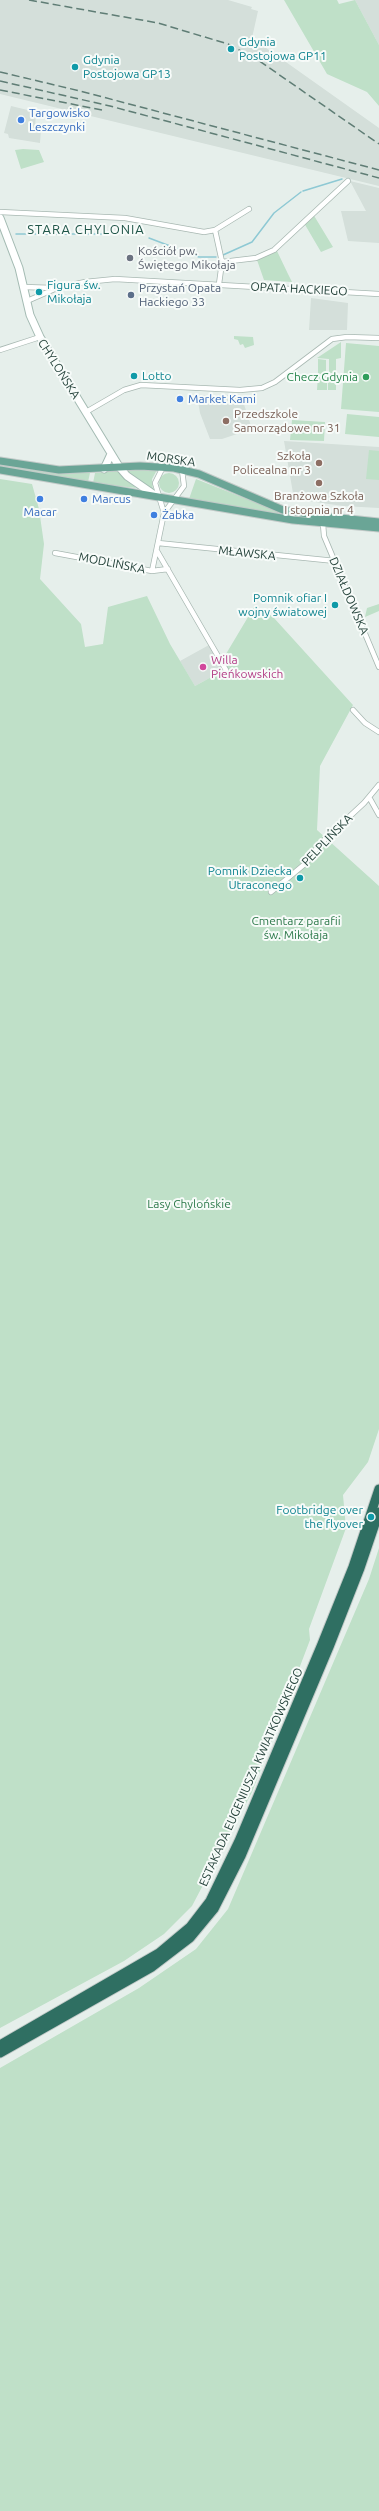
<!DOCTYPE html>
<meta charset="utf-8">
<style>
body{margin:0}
canvas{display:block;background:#e6efeb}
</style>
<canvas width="379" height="2511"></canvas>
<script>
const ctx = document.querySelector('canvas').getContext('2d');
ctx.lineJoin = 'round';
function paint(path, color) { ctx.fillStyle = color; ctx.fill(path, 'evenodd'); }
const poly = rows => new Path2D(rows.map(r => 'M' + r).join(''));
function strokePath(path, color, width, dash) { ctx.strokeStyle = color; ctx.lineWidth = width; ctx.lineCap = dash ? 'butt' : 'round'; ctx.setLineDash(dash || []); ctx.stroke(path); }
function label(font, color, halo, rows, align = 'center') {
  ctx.font = font + ' Ubuntu,sans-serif'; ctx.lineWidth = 4; ctx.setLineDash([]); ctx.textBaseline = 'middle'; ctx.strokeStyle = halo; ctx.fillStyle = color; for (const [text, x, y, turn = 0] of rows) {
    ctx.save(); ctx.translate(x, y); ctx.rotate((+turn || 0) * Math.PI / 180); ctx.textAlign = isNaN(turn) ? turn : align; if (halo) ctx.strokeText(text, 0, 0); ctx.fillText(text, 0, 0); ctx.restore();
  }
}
paint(poly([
 [0,0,228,0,252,7,251,9,258,11,252,38,379,128,379,186,0,94],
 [355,0,379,0,379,45],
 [11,106,36,112,35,128,41,129,40,143,9,138,8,134,4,133],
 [350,181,379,188,379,243,348,241,341,211,366,211],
 [311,298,348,303,347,330,309,330],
 [197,395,241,395,252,429,222,439,210,439,200,413],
 [284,441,379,447,379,508,343,506,294,499],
 [209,645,224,670,195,686,180,661]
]), '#d4dfda');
paint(poly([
 [284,0,337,0,339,4,355,0,379,45,379,106,367,92,327,74],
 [23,149,39,150,44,162,21,169,15,150],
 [313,214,333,247,321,252,304,223],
 [277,251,288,274,292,282,264,280,257,260],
 [234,336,253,337,254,345,245,348,243,344,240,345,238,340,234,339],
 [341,342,341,358,336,359,336,374,329,373,329,359,317,358],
 [346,343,379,346,379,412,341,409],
 [318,359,326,360,326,374,318,374],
 [318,375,327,375,327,390,317,390],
 [328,375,336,375,336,390,328,390],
 [347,414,379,417,379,437,345,434],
 [292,420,325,422,324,441,290,440],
 [369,450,379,451,379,480,366,479],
 [0,464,49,472,90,473,88,482,0,467],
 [139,469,157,470,152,479,153,491,124,470],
 [117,471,136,488,93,483,95,473],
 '159 483a10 10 0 1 1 20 0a10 10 0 1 1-20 0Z',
 [0,479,32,484,39,509,44,544,40,579,81,624,85,647,103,644,108,607,147,596,170,644,195,686,224,670,220,664,254,607,266,616,267,612,274,618,353,705,320,766,317,830,379,886,379,1429,368,1462,343,1495,346,1528,309,1629,310,1640,252,1792,192,1906,164,1934,124,1961,0,2028],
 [196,479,282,513,302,517,301,519,189,499],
 [379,604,379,611,365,617,367,608],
 [379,1548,379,2511,0,2511,0,2068,139,1988,196,1949,228,1909,369,1579]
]), '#bfe0c8');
strokePath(poly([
 [303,191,342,179],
 [16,234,105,234],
 [149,238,199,257,216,257],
 [223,255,252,242,274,213,301,192]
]), '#8ec9d4', 1.5);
const street = poly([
 [0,212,125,218,204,232,215,230,249,209],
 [215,230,222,262,219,284],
 [222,262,256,258,274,250,348,181],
 [24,287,54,288],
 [27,301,57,288,85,282,115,279,379,294],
 [0,350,40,337],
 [86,412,124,390,141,385,240,390,262,388,275,382,332,339,347,337,379,338],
 [163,467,155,483,164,513],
 [323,524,324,536,379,667],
 [158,543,335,561],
 [157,551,226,670],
 [55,553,152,571,168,569],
 [152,571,164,513,184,486,182,470],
 [353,710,365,723,379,732],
 [369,797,379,815],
 [271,892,306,863,320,844,364,803,379,785]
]);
const secondary = poly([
 [0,218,19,268,30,315,40,337,120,468,127,476,156,496],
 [104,469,111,454]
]);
const primary = poly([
 [0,461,59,470,140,466,174,468,199,474,283,510,321,516,379,522],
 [0,470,293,520,379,528]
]);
const highway = poly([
 [0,2045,159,1953,190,1927,210,1901,239,1841,322,1644,353,1567,379,1489],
 [0,2053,152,1967,190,1938,214,1909,241,1856,329,1647,360,1568,379,1512]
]);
strokePath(street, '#a8b8b2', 6);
strokePath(secondary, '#a4bbb3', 9);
strokePath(primary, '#c2cac8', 9);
strokePath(highway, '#c2cac8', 11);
strokePath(street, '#fff', 4.5);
strokePath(secondary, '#fff', 7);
strokePath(primary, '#6aa596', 7);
strokePath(highway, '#2f6f62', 9);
strokePath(poly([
 [29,0,158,23,228,44,258,60,379,144],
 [0,72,80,91,379,170],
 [0,81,110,106,379,178],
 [0,90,102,110]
]), '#5f7d75', 1.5, [8, 4]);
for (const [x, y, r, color] of [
 [231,49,4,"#0f9aa8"],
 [75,67,4,"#0f9aa8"],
 [21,120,4,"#3f7fe0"],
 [130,258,4,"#6b7280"],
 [39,292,4,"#0f9aa8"],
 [131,295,4,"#5c6f8a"],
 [134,376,4,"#0f9aa8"],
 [366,377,4,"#2e9e5b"],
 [180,399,4,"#3f7fe0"],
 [226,421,4,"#8d6e63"],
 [319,463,4,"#8d6e63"],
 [319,483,4,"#8d6e63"],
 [40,499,4,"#3f7fe0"],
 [84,499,4,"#3f7fe0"],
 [154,515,4,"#3f7fe0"],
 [335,605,4,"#0f9aa8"],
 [203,667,4,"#d1479c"],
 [300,878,4,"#0f9aa8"],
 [371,1517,4,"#0f9aa8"]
]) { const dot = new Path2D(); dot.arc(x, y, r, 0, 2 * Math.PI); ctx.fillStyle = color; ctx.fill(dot); strokePath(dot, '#f7fbf9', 1.5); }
label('12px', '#0d838f', '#f7fbf9', [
 ["Gdynia",239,42],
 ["Postojowa GP11",239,56],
 ["Gdynia",83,60],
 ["Postojowa GP13",83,74],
 ["Figura św.",47,285],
 ["Mikołaja",47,299],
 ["Lotto",142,376],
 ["Pomnik ofiar I",327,598,"right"],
 ["wojny światowej",327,612,"right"],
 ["Pomnik Dziecka",292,871,"right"],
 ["Utraconego",292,885,"right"],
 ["Footbridge over",363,1510,"right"],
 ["the flyover",363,1524,"right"]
], 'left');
label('12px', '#366cbe', '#f7fbf9', [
 ["Targowisko",29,113],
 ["Leszczynki",29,127],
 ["Market Kami",188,399],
 ["Marcus",92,499],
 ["Macar",40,512,"center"],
 ["Żabka",162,515]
], 'left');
label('12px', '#5b616d', '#f7fbf9', [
 ["Kościół pw.",138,251],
 ["Świętego Mikołaja",138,265]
], 'left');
label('12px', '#4e5e75', '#f7fbf9', [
 ["Przystań Opata",139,288],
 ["Hackiego 33",139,302]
], 'left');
label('12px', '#24423a', '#f7fbf9', [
 ["OPATA HACKIEGO",299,289,3],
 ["CHYLOŃSKA",59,369,58],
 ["MORSKA",171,459,8],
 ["MŁAWSKA",247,553,6],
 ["MODLIŃSKA",112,563,11],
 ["DZIAŁDOWSKA",349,596,67],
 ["PELPLIŃSKA",327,840,-46],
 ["ESTAKADA EUGENIUSZA KWIATKOWSKIEGO",251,1777,-66]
]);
label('12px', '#27864d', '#f7fbf9', [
 ["Checz Gdynia",358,377]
], 'right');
label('12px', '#785e54', '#f7fbf9', [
 ["Przedszkole",234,414],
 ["Samorządowe nr 31",234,428],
 ["Szkoła",311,456,"right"],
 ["Policealna nr 3",311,470,"right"],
 ["Branżowa Szkoła",319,496,"center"],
 ["I stopnia nr 4",319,510,"center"]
], 'left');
label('12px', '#b23c85', '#f7fbf9', [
 ["Willa",211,660],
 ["Pieńkowskich",211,674]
], 'left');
label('12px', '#2d7a4b', '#f7fbf9', [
 ["Cmentarz parafii",296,921],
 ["św. Mikołaja",296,935],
 ["Lasy Chylońskie",189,1204]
]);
ctx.letterSpacing = '1px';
label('13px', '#1f5548', '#f7fbf9', [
 ["STARA CHYLONIA",86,230]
]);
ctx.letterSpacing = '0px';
</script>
